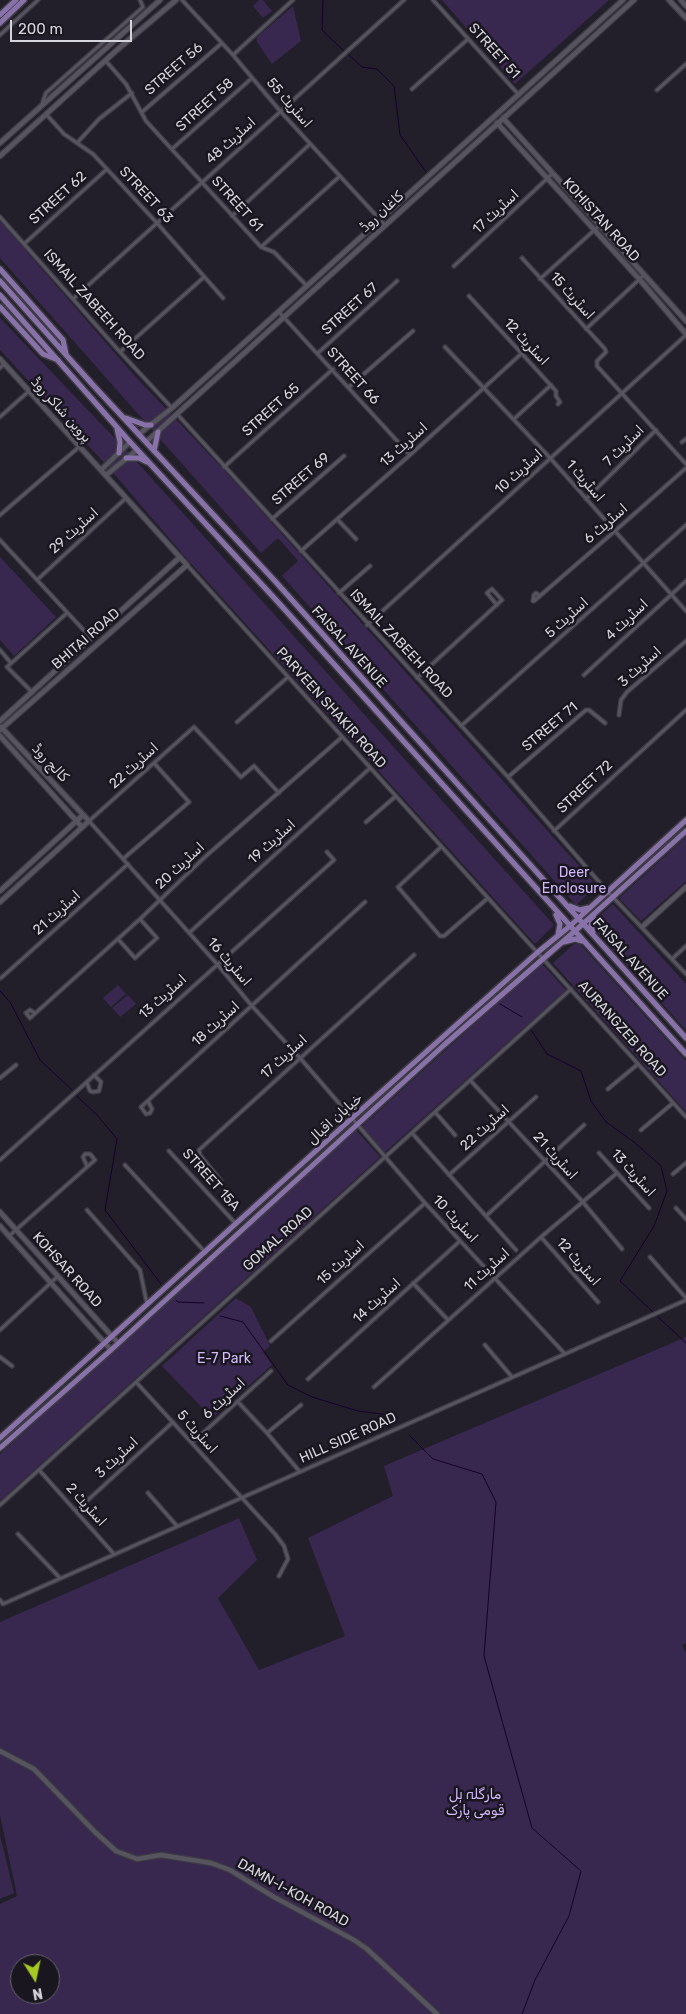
<!DOCTYPE html>
<meta charset="utf-8">
<style>
body{margin:0}
#map{position:relative;width:686px;height:2014px;overflow:hidden;background:#231f2a;font-family:Rubik,sans-serif}
canvas{display:block}
.north{position:absolute;left:10px;top:1954px;width:50px;height:50px;box-sizing:border-box;background:#1a1620;border:1px solid #65626b;border-radius:50%;rotate:170deg;font-size:14px;font-weight:700;line-height:20px;text-align:center;color:#d6d4db}
.north::after{content:'';display:block;margin:auto;width:18px;height:22px;background:#a6c821;clip-path:polygon(50% 0,100% 100%,50% 72%,0 100%)}
.scale{position:absolute;left:10px;top:20px;width:122px;height:22px;box-sizing:border-box;border:2px solid #d6d4db;border-top:0;padding-left:6px;font-size:15px;line-height:18px;white-space:nowrap;color:#d6d4db;-webkit-text-stroke:4px #1a1620;paint-order:stroke}
</style>
<div id="map">
<canvas width="686" height="2014"></canvas>
<div class="north">N</div>
<div class="scale">200 m</div>
</div>
<script>
const ctx = document.querySelector('canvas').getContext('2d');
ctx.lineJoin = 'round';
function paint(path, color) { ctx.fillStyle = color; ctx.fill(path, 'evenodd'); }
const poly = rows => new Path2D(rows.map(r => 'M' + r).join(''));
function strokePath(path, color, width, dash) { ctx.strokeStyle = color; ctx.lineWidth = width; ctx.lineCap = dash ? 'butt' : 'round'; ctx.setLineDash(dash || []); ctx.stroke(path); }
function label(font, color, halo, rows, align = 'center') {
  ctx.font = font + ' Rubik,Cairo,sans-serif'; ctx.lineWidth = 5; ctx.setLineDash([]); ctx.textBaseline = 'middle'; ctx.strokeStyle = halo; ctx.fillStyle = color; for (const [text, x, y, turn = 0] of rows) {
    ctx.save(); ctx.translate(x, y); ctx.rotate((+turn || 0) * Math.PI / 180); ctx.textAlign = isNaN(turn) ? turn : align; if (halo) ctx.strokeText(text, 0, 0); ctx.fillText(text, 0, 0); ctx.restore();
  }
}
paint(poly([
 [259,0,263,0,272,11,263,18,253,6],
 [442,0,609,0,515,84],
 [293,6,301,41,272,64,257,42,257,37],
 [0,221,134,375,239,486,597,886,576,905,282,576,298,561,278,538,261,553,0,258],
 [0,318,128,452,554,925,535,944,187,559,109,468,0,350],
 [0,557,56,617,14,656,0,640],
 [686,837,686,881,641,921,619,898],
 [613,904,686,984,686,1030,598,933,595,920],
 [574,944,580,944,686,1061,686,1112,553,963],
 [541,963,566,990,384,1153,361,1127],
 [118,985,126,994,111,1007,103,998],
 [128,995,136,1004,120,1017,112,1008],
 [356,1130,380,1157,0,1501,0,1454],
 [236,1298,251,1307,270,1346,263,1352,272,1365,212,1418,162,1366],
 [686,1337,686,1643,682,1645,686,1653,686,2014,0,2014,0,1904,17,1896,0,1815,0,1622,239,1518,257,1560,218,1598,259,1670,345,1636,308,1538,393,1496,384,1466],
 [20,1964,50,1964,50,1994,20,1994],
 [0,1835,14,1893,0,1899]
]), '#38274f');
strokePath(poly([
 [323,0,322,30,344,51],
 [349,55,362,67,377,69,394,86,400,135,426,172],
 [0,991,10,1002,40,1060,72,1090],
 [500,1004,522,1017],
 [531,1030,547,1054,581,1071,591,1101,606,1122,634,1142,661,1166,667,1191,654,1226,620,1281,653,1312],
 [77,1096,98,1116,117,1139,105,1210,161,1284],
 [176,1300,178,1302,204,1303],
 [220,1316,243,1322,288,1385,312,1397,358,1411,390,1415,396,1421],
 [658,1317,686,1343],
 [409,1435,433,1459,482,1474,496,1502,484,1656,532,1828,581,1871,569,1916,535,1980,522,2014]
]), '#15002c', 1);
const street = poly([
 [182,0,233,55,281,112,385,225],
 [433,0,519,95],
 [0,35,38,0],
 [233,55,293,0],
 [105,60,126,84,146,121,261,247,340,176],
 [412,89,468,39],
 [657,90,686,64],
 [42,104,46,93,143,7,140,0],
 [142,112,222,43],
 [46,114,64,134,93,154,157,223,223,298],
 [77,143,99,119,132,93],
 [172,149,252,78],
 [232,216,310,144],
 [0,217,120,352,172,408],
 [24,244,107,169],
 [261,247,274,252,307,286],
 [522,258,605,349,606,352,597,361,597,366,686,464],
 [454,266,553,173],
 [540,279,600,225],
 [469,296,556,391,556,396,560,402,558,404],
 [73,299,404,0],
 [279,312,410,455],
 [586,329,644,275],
 [445,347,551,459,686,611],
 [120,352,203,278],
 [318,353,397,281],
 [0,368,4,364],
 [349,387,413,331],
 [177,414,508,777,607,891,686,974],
 [0,417,29,391],
 [514,419,551,385],
 [682,442,686,439],
 [224,467,333,369],
 [586,499,656,430],
 [0,515,79,447],
 [272,519,344,456],
 [338,520,356,539],
 [0,540,91,638],
 [301,551,410,455,521,354],
 [187,565,686,1117],
 [37,580,126,498],
 [339,593,370,566],
 [540,596,536,593,534,595,533,601,534,601,615,531,686,468],
 [367,625,686,335],
 [0,650,11,663],
 [584,675,686,581],
 [417,678,502,600,492,589,487,593,497,605],
 [32,692,7,667,67,613],
 [619,715,621,700,627,692,686,641],
 [237,722,288,677],
 [461,726,686,525],
 [508,777,586,710,589,710,605,723],
 [279,793,254,766,241,777,194,727,89,821,217,964,252,1006,300,1058,425,1203,565,1354],
 [366,822,396,796],
 [554,831,686,710],
 [441,847,398,887,440,936,444,936,488,898],
 [123,859,189,802,154,763],
 [189,933,370,768],
 [118,939,135,958,157,938,140,919],
 [672,959,686,946],
 [1,978,128,864],
 [35,1013,30,1010,26,1013,30,1018,140,919,206,856,342,737],
 [0,1078,16,1065],
 [470,1080,582,1201,622,1249],
 [87,1083,90,1091,93,1092,99,1091,101,1082,94,1075],
 [608,1089,638,1064],
 [148,1101,152,1109,150,1113,146,1114,141,1107,365,902],
 [435,1112,455,1135],
 [641,1130,673,1103],
 [412,1133,516,1250],
 [169,1151,236,1224],
 [599,1153,649,1208],
 [0,1160,334,860,327,852],
 [125,1165,206,1253],
 [673,1174,686,1163],
 [449,1175,536,1097],
 [221,1181,200,1155,199,1150,414,955],
 [676,1208,686,1219],
 [87,1210,140,1270,147,1304],
 [486,1216,584,1125],
 [9,1236,95,1160,90,1154,85,1154,83,1157,87,1166],
 [541,1237,598,1302],
 [650,1257,686,1298],
 [413,1283,448,1320],
 [0,1330,57,1277],
 [271,1341,425,1203],
 [485,1345,512,1377],
 [0,1357,12,1366],
 [308,1379,460,1241],
 [136,1382,275,1534,284,1546,288,1559,279,1576],
 [374,1387,541,1237,617,1173],
 [238,1402,267,1433,300,1472],
 [267,1433,301,1405],
 [192,1443,271,1371],
 [40,1471,114,1554],
 [148,1493,177,1526],
 [0,1505,571,989],
 [76,1511,173,1422],
 [18,1534,60,1578],
 [0,1600,3,1604,686,1300]
]);
const secondary = poly([
 [669,0,686,18],
 [681,0,686,6],
 [503,118,686,321],
 [497,123,640,280,686,334],
 [0,143,160,0],
 [0,156,118,49,176,0],
 [0,359,187,565,0,730],
 [139,434,172,408,623,0],
 [146,442,634,0],
 [101,470,130,442],
 [106,475,137,450],
 [0,721,180,557],
 [0,736,82,827],
 [0,891,83,815],
 [0,902,89,821,1,727],
 [642,927,686,887],
 [0,1212,118,1343],
 [0,1226,111,1350],
 [0,1751,34,1769,95,1832,116,1851,137,1859,161,1855,211,1863,230,1870,274,1897,354,1940,367,1949,437,2014]
]);
const primary = poly([
 [0,15,16,0],
 [0,23,24,0],
 [0,269,63,340,66,354],
 [0,281,93,385,274,580,686,1038],
 [0,295,130,442,277,601,686,1054],
 [0,307,43,354,58,360],
 [126,418,145,425,151,425],
 [117,429,120,442,119,453],
 [154,451,158,432],
 [126,458,139,458,147,462],
 [570,906,580,910,588,908],
 [556,915,560,924,558,935],
 [593,933,591,925,594,914],
 [564,942,575,939,582,941],
 [0,1438,351,1119,538,952,570,926,686,820],
 [0,1448,111,1350,444,1045,575,931,686,831]
]);
strokePath(street, '#3c3a42', 5.5);
strokePath(secondary, '#3c3a42', 7);
strokePath(primary, '#3c3a42', 8);
strokePath(street, '#57535f', 3);
strokePath(secondary, '#57535f', 4.5);
strokePath(primary, '#8872a9', 5);
label('14px', '#d6d4db', '#1a1620', [
 ["STREET 51",494,51,48],
 ["STREET 56",174,69,-41],
 ["اسٹریٹ 55",289,103,49],
 ["STREET 58",205,105,-42],
 ["اسٹریٹ 48",231,141,-42],
 ["STREET 63",146,195,47],
 ["STREET 62",58,198,-42],
 ["STREET 61",237,204,48],
 ["کاغان روڈ",382,212,-42],
 ["اسٹریٹ 17",496,212,-43],
 ["KOHISTAN ROAD",601,220,48],
 ["اسٹریٹ 15",572,296,48],
 ["ISMAIL ZABEEH ROAD",94,305,48],
 ["STREET 67",350,309,-42],
 ["اسٹریٹ 12",526,342,47],
 ["STREET 66",353,376,48],
 ["پروین شاکر روڈ",61,410,48],
 ["STREET 65",271,410,-42],
 ["اسٹریٹ 13",404,445,-42],
 ["اسٹریٹ 7",624,446,-45],
 ["اسٹریٹ 10",519,472,-42],
 ["STREET 69",301,479,-41],
 ["اسٹریٹ 1",585,481,49],
 ["اسٹریٹ 6",606,524,-41],
 ["اسٹریٹ 29",74,531,-42],
 ["اسٹریٹ 5",567,618,-42],
 ["اسٹریٹ 4",627,620,-43],
 ["BHITAI ROAD",86,639,-41],
 ["ISMAIL ZABEEH ROAD",401,644,47],
 ["FAISAL AVENUE",349,647,48],
 ["اسٹریٹ 3",640,667,-42],
 ["PARVEEN SHAKIR ROAD",331,708,48],
 ["STREET 71",550,727,-40],
 ["کالج روڈ",50,763,47],
 ["اسٹریٹ 22",134,766,-42],
 ["STREET 72",585,787,-43],
 ["اسٹریٹ 19",272,842,-42],
 ["اسٹریٹ 20",180,866,-43],
 ["اسٹریٹ 21",57,913,-42],
 ["FAISAL AVENUE",630,959,48],
 ["اسٹریٹ 16",229,962,49],
 ["اسٹریٹ 13",163,997,-42],
 ["اسٹریٹ 18",216,1024,-42],
 ["AURANGZEB ROAD",622,1029,48],
 ["اسٹریٹ 17",284,1057,-42],
 ["خیابان اقبال",335,1119,-42],
 ["اسٹریٹ 22",485,1128,-42],
 ["اسٹریٹ 21",555,1156,48],
 ["اسٹریٹ 13",633,1173,48],
 ["STREET 15A",211,1180,48],
 ["اسٹریٹ 10",455,1219,47],
 ["GOMAL ROAD",278,1239,-42],
 ["اسٹریٹ 12",578,1262,49],
 ["اسٹریٹ 15",341,1263,-42],
 ["KOHSAR ROAD",67,1270,48],
 ["اسٹریٹ 11",487,1270,-42],
 ["اسٹریٹ 14",377,1301,-42],
 ["اسٹریٹ 6",224,1399,-43],
 ["اسٹریٹ 5",197,1432,48],
 ["HILL SIDE ROAD",348,1438,-24],
 ["اسٹریٹ 3",117,1458,-43],
 ["اسٹریٹ 2",86,1505,48],
 ["DAMN-I-KOH ROAD",293,1893,29]
]);
label('14px', '#d2b9fc', '#1a1620', [
 ["Deer",574,873],
 ["Enclosure",574,889],
 ["E-7 Park",224,1359],
 ["مارگلہ ہل",475,1795],
 ["قومی پارک",475,1811]
]);
</script>
